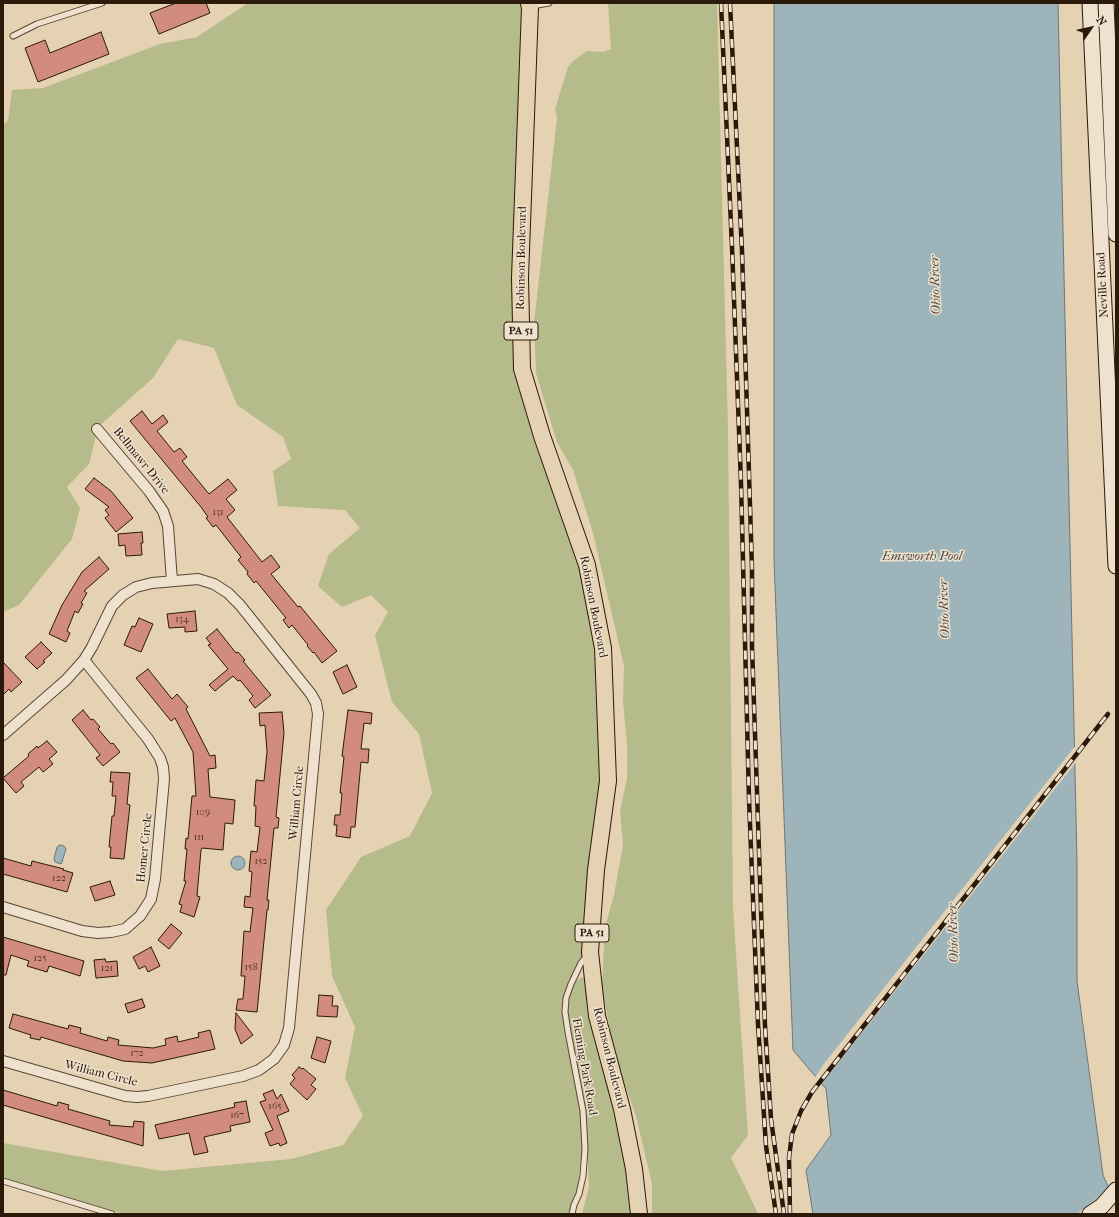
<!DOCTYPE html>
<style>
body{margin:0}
#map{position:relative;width:1119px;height:1217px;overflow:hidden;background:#e5d2b3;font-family:"IM FELL French Canon",serif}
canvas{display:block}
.frame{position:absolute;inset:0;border:4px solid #2b190a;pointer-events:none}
.north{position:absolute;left:1071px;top:8px;width:40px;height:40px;-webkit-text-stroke:3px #eee2ce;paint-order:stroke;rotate:56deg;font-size:11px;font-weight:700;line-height:16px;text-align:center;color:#2b190a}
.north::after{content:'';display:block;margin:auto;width:14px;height:18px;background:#2b190a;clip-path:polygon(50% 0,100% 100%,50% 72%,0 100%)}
</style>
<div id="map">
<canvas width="1119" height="1217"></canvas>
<div class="frame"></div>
<div class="north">N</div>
</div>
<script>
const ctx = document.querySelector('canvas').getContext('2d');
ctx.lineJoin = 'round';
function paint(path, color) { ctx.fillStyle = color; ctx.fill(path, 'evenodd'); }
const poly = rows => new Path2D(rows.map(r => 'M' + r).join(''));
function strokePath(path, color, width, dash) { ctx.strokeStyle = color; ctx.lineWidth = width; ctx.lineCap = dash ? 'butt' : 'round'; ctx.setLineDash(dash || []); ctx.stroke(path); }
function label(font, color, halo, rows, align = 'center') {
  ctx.font = font + ' "IM FELL French Canon",serif'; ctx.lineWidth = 3; ctx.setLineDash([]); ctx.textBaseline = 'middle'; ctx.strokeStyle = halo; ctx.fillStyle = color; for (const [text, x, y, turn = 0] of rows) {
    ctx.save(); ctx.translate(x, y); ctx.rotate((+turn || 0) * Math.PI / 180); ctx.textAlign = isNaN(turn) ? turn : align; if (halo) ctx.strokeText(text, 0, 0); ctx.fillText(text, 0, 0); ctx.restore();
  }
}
paint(poly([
 [248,3,525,3,516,367,584,567,600,648,604,781,589,952,565,998,582,1111,582,1150,577,1193,568,1214,124,1214,3,1179,3,1143,162,1171,291,1159,343,1145,363,1116,345,1078,355,1027,332,976,326,910,361,857,410,836,432,793,419,734,392,702,375,635,388,612,371,595,342,607,318,586,329,554,360,528,345,510,278,506,273,471,291,459,283,437,237,405,214,348,178,339,153,378,98,427,89,464,67,487,80,508,72,539,19,605,3,612,3,124,8,121,12,90,43,88,160,44,197,37],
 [608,3,717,3,728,429,733,907,748,1135,731,1158,757,1211,757,1214,652,1214,652,1184,636,1116,614,1054,602,986,605,927,614,895,623,845,620,811,627,778,627,744,623,702,624,666,593,533,573,470,557,442,536,373,534,323,557,118,555,109,568,67,573,61,587,51,603,52,611,49],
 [586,977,637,1214,582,1214,589,1186,585,1111,566,1012,567,999,572,985,580,978]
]), '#b6bb8b');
const water = poly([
 [774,3,1058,3,1077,862,1077,981,1103,1175,1112,1195,1114,1214,813,1214,806,1170,831,1135,826,1089,793,1050,774,560,774,3],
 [60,845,64,846,66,849,62,862,62,863,61,864,55,862,54,859,57,847,60,845],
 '231 863a7 7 0 1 1 14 0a7 7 0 1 1-14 0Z'
]);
paint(water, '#9db4ba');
strokePath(water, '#6f7674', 1);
paint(poly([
 [1076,745,1077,761,827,1077,826,1077,820,1085,814,1079,823,1065],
 [1110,1185,1114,1194,1116,1214,1077,1214,1097,1198]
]), '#e5d2b3');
const building = poly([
 [176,3,206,3,210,13,159,34,150,13,176,3],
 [101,32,109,54,38,82,25,48,45,40,50,53,101,32],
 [142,411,152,424,163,415,168,422,157,431,174,452,180,448,187,457,182,461,209,494,228,479,237,490,226,499,235,510,227,517,262,562,271,555,280,567,271,574,298,607,300,606,337,651,322,663,314,652,313,653,307,646,308,645,292,625,289,628,283,620,286,618,256,581,254,583,247,574,248,572,238,560,241,557,216,525,213,527,206,518,208,517,201,507,130,421,142,411],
 [94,478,111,491,133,518,116,532,105,518,109,515,105,510,109,507,85,489,94,478],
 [142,532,143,543,141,543,142,555,126,556,125,545,119,546,118,534,142,532],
 [99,557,109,569,84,591,87,593,81,603,83,604,78,613,75,611,67,631,70,633,66,642,49,634,62,605,82,572,99,557],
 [195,611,197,631,185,632,185,627,169,628,167,614,195,611],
 [139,618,153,624,141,652,124,645,132,626,135,627,139,618],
 [217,629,236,653,238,652,245,660,243,661,271,695,255,708,249,700,253,696,240,680,238,681,233,676,215,691,209,685,228,669,208,645,211,644,206,638,217,629],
 [41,642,52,653,43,661,45,662,37,669,25,657,41,642],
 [3,662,22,682,11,692,9,689,3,695,3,662],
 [347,665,357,687,343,694,333,672,347,665],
 [148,669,172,699,177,694,188,707,186,709,210,756,215,755,216,768,208,769,210,797,235,800,233,824,225,823,223,850,202,848,201,850,197,896,200,897,194,917,180,912,182,905,179,904,186,881,184,881,187,849,185,849,186,838,188,839,192,796,196,796,193,752,175,718,171,721,136,678,148,669],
 [83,710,91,720,93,719,100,727,98,729,111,744,113,743,120,752,103,766,96,758,100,755,72,720,83,710],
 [348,710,372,713,371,724,364,723,361,749,369,749,368,763,361,762,355,827,351,827,350,838,336,836,337,825,334,825,335,815,340,815,342,793,340,793,344,757,342,756,348,710],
 [282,712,284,733,276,817,279,818,278,828,274,828,267,900,269,900,268,910,267,910,257,1012,236,1010,238,999,243,999,245,976,241,976,244,931,250,932,253,908,244,907,245,896,250,897,252,872,249,871,251,851,257,852,260,827,255,826,256,806,254,806,256,780,264,781,267,752,265,725,260,726,259,713,282,712],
 [47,741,57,752,49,759,53,764,43,772,39,767,21,782,24,786,16,793,3,778,29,756,28,754,37,746,38,748,47,741],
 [111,772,130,773,127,804,130,805,124,859,110,858,111,847,109,847,112,816,114,816,116,796,112,796,113,782,110,782,111,772],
 [3,858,31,866,32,861,64,869,63,870,73,873,67,892,3,874,3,858],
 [110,881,115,895,95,901,90,887,110,881],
 [171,924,182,933,169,949,158,940,171,924],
 [3,937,84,961,80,976,49,966,47,972,27,966,29,961,11,955,6,975,3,975,3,937],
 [151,947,160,966,148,972,145,966,139,969,133,957,151,947],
 [105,959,106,962,117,961,118,976,96,978,94,960,105,959],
 [319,995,333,996,332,1006,338,1006,337,1017,317,1016,319,995],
 [142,999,145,1007,128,1013,125,1004,142,999],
 [236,1013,253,1035,241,1044,235,1029,236,1013],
 [13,1014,68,1029,69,1025,81,1028,80,1033,107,1041,108,1037,119,1040,118,1045,153,1048,166,1045,165,1039,177,1036,178,1042,199,1037,198,1033,210,1030,215,1049,152,1063,123,1061,41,1037,40,1040,30,1038,31,1035,9,1028,13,1014],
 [317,1037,331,1041,325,1063,311,1058,317,1037],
 [299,1067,302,1069,303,1068,316,1079,311,1085,316,1089,307,1100,290,1084,295,1078,292,1075,299,1067],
 [3,1090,57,1106,58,1102,69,1105,68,1109,110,1121,109,1125,133,1127,134,1121,144,1122,143,1146,3,1105,3,1090],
 [273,1090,277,1099,281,1094,289,1111,277,1116,287,1143,280,1146,279,1143,270,1146,265,1133,273,1130,260,1102,266,1100,263,1094,273,1090],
 [246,1101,250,1122,230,1126,231,1131,204,1137,208,1152,194,1155,189,1133,159,1139,155,1125,235,1107,234,1103,246,1101]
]);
paint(building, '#d18c7d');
strokePath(building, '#2b190a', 1);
const lane = poly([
 [532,6,549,3],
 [13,36,37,24,102,3],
 [3,1181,112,1214],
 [572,1214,574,1205,579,1194,583,1176,585,1149,583,1111,568,1032,565,1012,566,998,571,984,581,963,587,956]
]);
const street = poly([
 [97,429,149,491,163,511,168,526,172,581],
 [3,735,66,680,84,660,92,647,112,606,123,595,136,587,152,583,198,579,214,584,228,593,240,605,311,694,316,703,318,714,289,1028,284,1045,274,1059,259,1070,243,1076,148,1096,137,1097,125,1096,3,1061],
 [3,907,82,931,98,933,111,932,125,929,140,916,151,899,155,879,164,779,163,767,160,758,148,739,84,660]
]);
const secondary = poly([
 [1090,3,1116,566],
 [1106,3,1116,234],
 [1090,1214,1102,1206,1116,1190]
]);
const primary = poly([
 [529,3,530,8,520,278,522,369,542,436,587,565,603,648,608,781,596,870,590,952,597,1016,622,1109,634,1169,639,1214]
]);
strokePath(lane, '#5a4734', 7);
strokePath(street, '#5a4734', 12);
strokePath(secondary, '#2b190a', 17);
strokePath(primary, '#2b190a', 18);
strokePath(lane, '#eee2ce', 5);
strokePath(street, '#eee2ce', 10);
strokePath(secondary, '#eee2ce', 15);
strokePath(primary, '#e5d2b3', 16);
const rail = poly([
 [721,3,732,247,741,483,749,799,758,1024,766,1146,776,1214],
 [730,3,742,251,752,569,752,646,765,1026,771,1119,784,1214],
 [790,1214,789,1158,792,1134,801,1111,812,1092,1108,714]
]);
strokePath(rail, '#2b190a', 4.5);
strokePath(rail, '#eee2ce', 3, [9]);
label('10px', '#543627', null, [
 ["131",218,513],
 ["134",182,620],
 ["109",203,813],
 ["111",199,838],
 ["152",261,862],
 ["122",59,879],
 ["125",40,959],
 ["158",251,968],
 ["121",107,969],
 ["172",137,1054],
 ["165",275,1107],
 ["167",237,1116]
]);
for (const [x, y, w] of [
 [521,331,34],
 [592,933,34]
]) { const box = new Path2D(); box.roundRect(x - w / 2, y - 9, w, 18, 3); ctx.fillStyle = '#eee2ce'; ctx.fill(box); strokePath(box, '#2b190a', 1); }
label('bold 11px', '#2b190a', null, [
 ["PA 51",521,331],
 ["PA 51",592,933]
]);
label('12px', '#2b190a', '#eee2ce', [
 ["Robinson Boulevard",522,258,-89],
 ["Neville Road",1103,285,-93],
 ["Bellmawr Drive",141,461,51],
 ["Robinson Boulevard",593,607,79],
 ["William Circle",297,803,-85],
 ["Homer Circle",145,848,-84],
 ["Robinson Boulevard",609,1058,76],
 ["Fleming Park Road",584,1067,80],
 ["William Circle",101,1074,14]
]);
label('italic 13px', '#4d483f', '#eee2ce', [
 ["Ohio River",936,285,-92],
 ["Emsworth Pool",922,557],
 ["Ohio River",945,609,-92],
 ["Ohio River",954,933,-92]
]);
</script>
